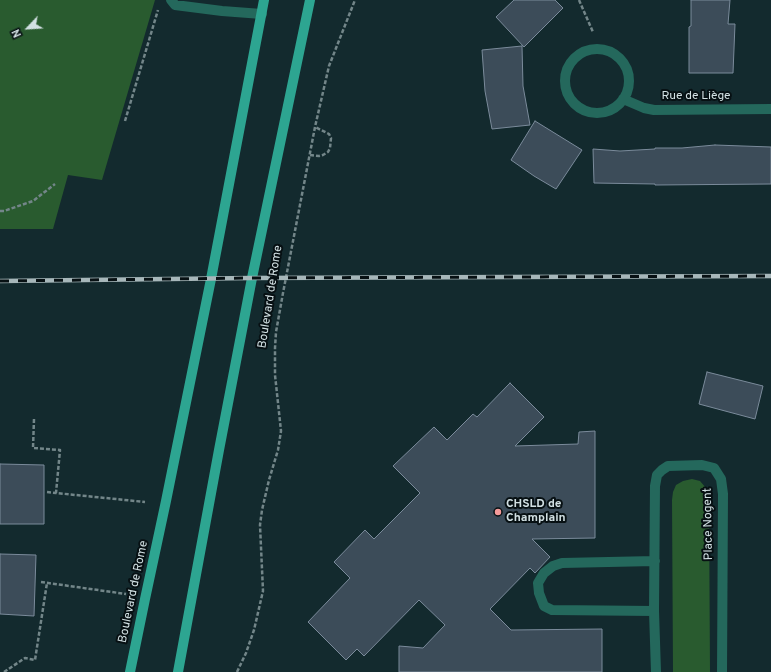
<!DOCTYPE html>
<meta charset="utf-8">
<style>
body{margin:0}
#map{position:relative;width:771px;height:672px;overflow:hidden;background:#132a2e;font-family:Overpass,sans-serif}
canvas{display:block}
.north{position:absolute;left:8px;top:8px;width:40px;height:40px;-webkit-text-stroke:3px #071013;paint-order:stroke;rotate:245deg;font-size:11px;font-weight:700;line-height:16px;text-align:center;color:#d2e0e3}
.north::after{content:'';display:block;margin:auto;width:14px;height:18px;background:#d2e0e3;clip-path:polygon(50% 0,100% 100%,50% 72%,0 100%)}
</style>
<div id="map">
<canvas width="771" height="672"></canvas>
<div class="north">N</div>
</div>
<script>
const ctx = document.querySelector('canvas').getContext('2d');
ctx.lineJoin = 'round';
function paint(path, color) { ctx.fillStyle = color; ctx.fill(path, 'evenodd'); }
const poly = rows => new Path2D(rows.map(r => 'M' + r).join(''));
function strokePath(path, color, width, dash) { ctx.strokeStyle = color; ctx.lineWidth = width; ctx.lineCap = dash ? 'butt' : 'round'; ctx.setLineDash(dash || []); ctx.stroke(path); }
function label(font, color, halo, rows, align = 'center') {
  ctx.font = font + ' Overpass,sans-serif'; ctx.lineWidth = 4; ctx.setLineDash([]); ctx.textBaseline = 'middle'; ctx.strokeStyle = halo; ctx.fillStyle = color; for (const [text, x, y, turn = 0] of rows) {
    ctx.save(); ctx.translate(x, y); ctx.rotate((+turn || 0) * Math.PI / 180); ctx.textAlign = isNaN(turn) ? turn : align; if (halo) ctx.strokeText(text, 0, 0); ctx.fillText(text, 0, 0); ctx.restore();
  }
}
paint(poly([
 [0,0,155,0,102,180,68,175,53,229,0,229],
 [692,479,700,481,706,488,709,498,710,672,673,672,672,500,673,492,676,485,683,481]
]), '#295b2f');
const building = poly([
 [514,0,555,0,563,8,524,47,496,17,514,0],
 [691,0,730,0,728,24,735,24,733,73,689,73,689,27,691,26,691,0],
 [522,46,523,86,530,125,492,129,485,91,482,50,522,46],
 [535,121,582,150,556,189,534,176,511,160,535,121],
 [715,145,771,147,771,184,655,185,655,184,594,183,593,149,620,151,655,149,655,148,682,148,715,145],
 [707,372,763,386,755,419,699,404,707,372],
 [510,383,544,417,515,446,578,444,579,432,595,431,595,538,532,539,550,557,535,573,530,568,490,609,511,630,602,629,602,672,399,672,399,646,423,648,445,625,419,600,364,656,357,649,346,660,308,622,350,578,334,562,365,530,374,539,420,493,393,466,434,427,447,440,473,414,477,417,510,383],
 [0,464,44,465,44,524,0,524,0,464],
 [0,554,36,555,34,616,0,614,0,554]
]);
paint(building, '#3c4c59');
strokePath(building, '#7b8b9b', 1);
strokePath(poly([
 [579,0,593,32],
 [125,121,158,10],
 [310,155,319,156,323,155,328,152,330,148,331,138,329,134,315,127],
 [0,211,4,211,33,201,55,184],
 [34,419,33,448,60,450,56,493,145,502],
 [47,492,56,493],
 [41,582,126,594],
 [4,672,25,658,35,660,47,583],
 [237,672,246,653,254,630,263,591,260,525,262,510,269,480,278,450,281,431,275,375,275,348,276,332,283,293,315,127,329,66,355,0]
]), '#738689', 2.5, [4, 2]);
strokePath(poly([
 [171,0,175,5,222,11,262,14],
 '565 81a32 32 0 1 1 64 0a32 32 0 1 1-64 0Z',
 [623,99,644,108,654,110,771,109],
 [654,611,552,610,544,606,539,593,538,583,544,573,553,566,562,563,655,561],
 [656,672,654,611,655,486,657,475,662,470,668,466,702,465,714,468,721,479,723,494,722,672]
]), '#24685c', 10);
strokePath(poly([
 [130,672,145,599,166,501,211,279,264,0],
 [178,672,219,450,252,278,310,0]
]), '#2da591', 10);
const rail = poly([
 [0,281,252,278,771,276]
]);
strokePath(rail, '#a7b7ba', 4.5);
strokePath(rail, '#071013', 3, [9]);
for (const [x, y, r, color] of [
 [498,512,4,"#f59b9a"]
]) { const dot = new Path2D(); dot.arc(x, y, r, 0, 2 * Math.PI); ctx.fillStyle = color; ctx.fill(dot); strokePath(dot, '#071013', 1.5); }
label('12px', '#d2e0e3', '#071013', [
 ["Rue de Liège",696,97],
 ["Boulevard de Rome",271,297,-81],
 ["Place Nogent",709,524,-91],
 ["Boulevard de Rome",134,592,-78]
]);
label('bold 12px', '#d2e0e3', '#071013', [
 ["CHSLD de",506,505],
 ["Champlain",506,519]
], 'left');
</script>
